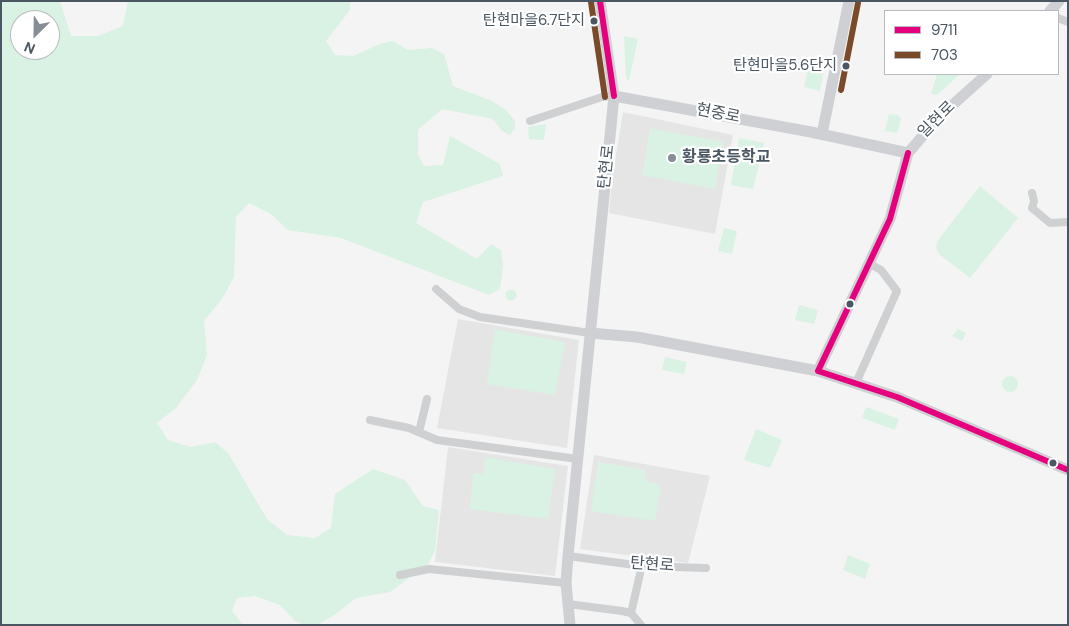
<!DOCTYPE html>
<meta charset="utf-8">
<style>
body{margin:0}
#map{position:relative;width:1069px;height:626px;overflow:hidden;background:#f4f4f4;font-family:"DM Sans",sans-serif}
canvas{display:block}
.frame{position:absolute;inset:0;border:2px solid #4a5661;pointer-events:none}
.legend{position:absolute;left:884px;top:10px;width:175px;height:65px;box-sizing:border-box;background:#fff;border:1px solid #b7bbc0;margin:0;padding:6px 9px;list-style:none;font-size:15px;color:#4a5661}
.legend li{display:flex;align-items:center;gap:10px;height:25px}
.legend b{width:25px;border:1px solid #b7bbc0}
.north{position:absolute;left:10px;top:10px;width:50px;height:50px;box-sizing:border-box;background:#fff;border:1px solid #b7bbc0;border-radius:50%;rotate:203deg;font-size:14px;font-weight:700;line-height:20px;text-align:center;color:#4a5661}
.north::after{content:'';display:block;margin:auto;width:18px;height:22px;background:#868d94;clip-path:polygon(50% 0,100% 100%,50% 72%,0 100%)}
</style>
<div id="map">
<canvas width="1069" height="626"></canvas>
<div class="frame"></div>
<ul class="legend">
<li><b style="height:6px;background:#e5007d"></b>9711</li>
<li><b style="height:6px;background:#7a4b2a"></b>703</li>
</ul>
<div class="north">N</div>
</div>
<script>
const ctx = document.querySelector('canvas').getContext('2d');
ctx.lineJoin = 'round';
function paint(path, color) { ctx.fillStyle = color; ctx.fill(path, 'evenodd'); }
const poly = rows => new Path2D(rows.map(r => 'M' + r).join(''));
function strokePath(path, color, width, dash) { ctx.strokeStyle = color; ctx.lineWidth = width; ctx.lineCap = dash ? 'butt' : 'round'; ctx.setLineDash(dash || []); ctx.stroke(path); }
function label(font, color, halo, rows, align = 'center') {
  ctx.font = font + ' "DM Sans","Noto Sans KR",sans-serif'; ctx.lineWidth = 4.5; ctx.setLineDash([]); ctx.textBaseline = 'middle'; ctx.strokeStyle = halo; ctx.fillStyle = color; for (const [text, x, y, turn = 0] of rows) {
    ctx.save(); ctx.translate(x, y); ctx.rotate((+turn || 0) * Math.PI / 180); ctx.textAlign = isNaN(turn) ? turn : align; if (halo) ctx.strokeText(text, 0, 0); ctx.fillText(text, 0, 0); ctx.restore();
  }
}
paint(poly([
 [623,112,733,135,715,234,609,213,612,180],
 [458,319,579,340,567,448,437,428],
 [448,447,568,466,555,576,435,562],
 [594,455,710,476,688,563,580,549]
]), '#e6e5e6');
paint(poly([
 [1,1,60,1,71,36,98,36,123,26,128,1,350,1,350,10,326,41,335,55,353,56,380,44,393,41,408,50,432,48,444,54,453,86,492,101,506,110,515,121,515,128,510,135,502,131,493,119,442,109,418,130,418,155,424,166,443,165,450,136,500,164,503,176,423,202,416,223,477,259,491,244,501,250,503,265,500,289,489,295,341,238,288,230,271,214,249,203,236,217,234,277,222,299,204,321,207,355,197,380,176,408,157,423,168,440,191,447,215,442,228,453,267,519,287,535,315,538,331,528,335,494,373,469,405,480,423,506,439,510,435,551,428,564,390,592,356,598,336,614,317,625,305,625,295,621,280,605,255,596,237,598,232,611,243,625,1,625],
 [20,20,50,20,50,50,20,50],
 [624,36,638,39,629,80,626,79],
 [811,57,826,60,820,91,804,87],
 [937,74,955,74,959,75,937,95,931,94],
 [889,114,898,115,901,119,897,133,885,131],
 [546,124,544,140,529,139,528,127],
 [650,128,723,142,715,189,642,175],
 [739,138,764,143,753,189,731,185],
 [980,186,1018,218,970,278,939,254,936,247,938,240],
 [724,228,737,231,732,254,718,251],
 '505.5 295a5.5 5.5 0 1 1 11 0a5.5 5.5 0 1 1-11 0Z',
 [799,305,818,310,814,324,795,320],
 [495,329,565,342,555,395,487,384],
 [958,329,966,333,962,341,952,336],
 [665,357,687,362,684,374,662,370],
 '1002 384a8 8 0 1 1 16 0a8 8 0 1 1-16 0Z',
 [866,407,899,419,895,430,862,418],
 [756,429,782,440,770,468,744,460],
 [485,457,555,469,548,519,470,509,473,473,483,474],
 [598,462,645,470,648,482,661,485,655,521,591,511],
 [848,555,870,564,865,579,843,570]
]), '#d9f2e3');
strokePath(poly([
 [1058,18,1068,22],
 [530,121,602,97,614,96],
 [1032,193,1034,201,1032,208,1050,223,1067,222],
 [436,289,459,309,480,317,590,333],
 [856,383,897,291,881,270,868,263],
 [370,420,409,428,437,440,578,459],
 [419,432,427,399],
 [568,556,642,566,706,568],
 [400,575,429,569,566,583],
 [568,604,622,611,631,613,641,625],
 [631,613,640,574]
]), '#ced0d2', 8);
strokePath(poly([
 [1050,11,1059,1],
 [614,96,811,132,908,153],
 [822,134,849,1],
 [590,333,637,337,818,371,897,397,1068,470],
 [818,371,890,219,908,153,939,117,987,74],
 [570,625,566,583,568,556,614,96,600,1]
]), '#ced0d4', 11);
strokePath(poly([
 [600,1,614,96],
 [908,153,890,219,818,371,897,397,1068,470]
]), '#e5007d', 6);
strokePath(poly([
 [591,2,605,97],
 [841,90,858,3]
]), '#7a4b2a', 6);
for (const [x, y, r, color] of [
 [594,21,4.5,"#4a5661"],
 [846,66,4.5,"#4a5661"],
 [672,158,5,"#868d94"],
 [850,304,4.5,"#4a5661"],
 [1053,463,4.5,"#4a5661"]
]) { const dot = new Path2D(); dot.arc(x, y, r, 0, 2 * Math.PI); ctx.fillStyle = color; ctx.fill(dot); strokePath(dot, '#fff', 2); }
label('15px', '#4a5661', '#fff', [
 ["탄현마을6.7단지",585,21],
 ["탄현마을5.6단지",837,66]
], 'right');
label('16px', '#4a5661', '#fff', [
 ["현중로",718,114,11],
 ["일현로",937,120,-45],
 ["탄현로",607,167,-84],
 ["탄현로",652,565,4]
]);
label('bold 16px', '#4a5661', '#fff', [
 ["황룡초등학교",682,158]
], 'left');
</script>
